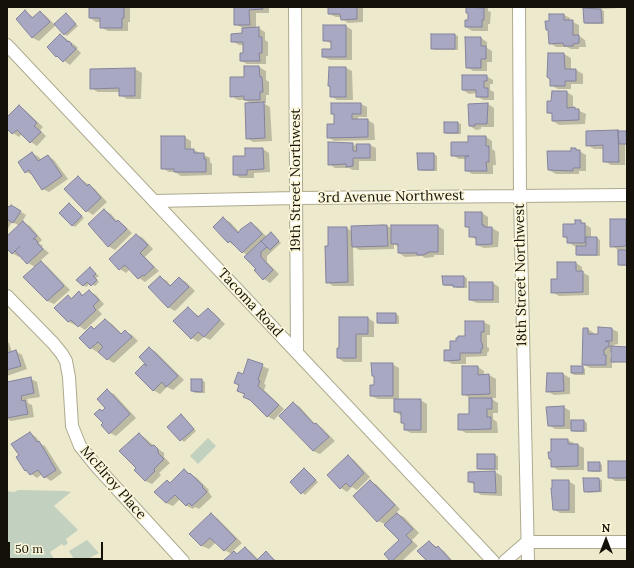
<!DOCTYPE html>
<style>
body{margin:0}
#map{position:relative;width:634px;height:568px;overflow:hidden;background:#ede9cc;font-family:Lora,serif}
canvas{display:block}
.frame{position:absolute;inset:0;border:8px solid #131108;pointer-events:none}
.north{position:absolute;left:586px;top:520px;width:40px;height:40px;-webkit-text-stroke:3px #fbf6d9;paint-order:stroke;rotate:0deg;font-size:11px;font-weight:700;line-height:16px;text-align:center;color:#131108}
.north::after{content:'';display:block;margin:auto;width:14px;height:18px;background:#131108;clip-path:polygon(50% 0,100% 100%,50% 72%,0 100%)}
.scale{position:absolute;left:8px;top:542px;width:95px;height:18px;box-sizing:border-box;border:2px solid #131108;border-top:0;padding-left:5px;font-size:12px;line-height:14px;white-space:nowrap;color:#131108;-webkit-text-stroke:3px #fbf6d9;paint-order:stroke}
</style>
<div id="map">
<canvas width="634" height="568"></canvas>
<div class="frame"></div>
<div class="north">N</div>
<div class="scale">50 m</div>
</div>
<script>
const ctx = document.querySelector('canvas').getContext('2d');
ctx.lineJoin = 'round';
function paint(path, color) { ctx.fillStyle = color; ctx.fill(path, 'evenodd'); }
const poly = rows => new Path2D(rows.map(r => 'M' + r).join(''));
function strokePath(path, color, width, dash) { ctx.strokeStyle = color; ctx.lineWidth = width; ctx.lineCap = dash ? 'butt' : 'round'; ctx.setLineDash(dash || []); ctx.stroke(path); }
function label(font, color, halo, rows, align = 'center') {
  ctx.font = font + ' Lora,serif'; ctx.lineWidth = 3.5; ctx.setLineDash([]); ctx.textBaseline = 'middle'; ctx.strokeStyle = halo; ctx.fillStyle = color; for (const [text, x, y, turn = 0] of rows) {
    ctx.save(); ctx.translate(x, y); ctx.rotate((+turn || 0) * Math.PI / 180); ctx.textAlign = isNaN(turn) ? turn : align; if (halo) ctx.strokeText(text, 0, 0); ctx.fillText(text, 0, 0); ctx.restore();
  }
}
paint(poly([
 [208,438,216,446,198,464,190,456],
 [18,490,65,491,71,492,54,506,78,530,66,539,68,543,64,546,62,544,50,552,55,561,7,561,7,491,14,492],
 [87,540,99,553,84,561,75,561,69,551]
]), '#c2d0bf');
paint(poly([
 [90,7,130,7,130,22,128,22,128,31,108,31,101,27,101,22,96,22,90,18],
 [235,7,269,7,269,13,256,13,256,28,258,28,265,32,265,40,268,42,268,56,266,56,266,64,247,64,241,61,244,54,244,45,239,45,232,41,243,34,243,28,235,24],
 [327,7,363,7,363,22,348,23,342,19,342,17,336,17,329,14,329,8],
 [467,7,488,7,488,11,491,12,490,24,488,24,488,31,472,31,466,27,469,21,469,13,467,12],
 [596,7,619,7,619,8,599,9,604,11,604,24,587,24,585,23,600,10],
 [25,11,34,18,40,12,46,16,55,25,66,15,78,26,67,36,56,25,39,41,33,38,17,19],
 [564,15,570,18,570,21,579,25,579,36,585,40,586,47,579,47,579,49,571,49,567,47,556,47,550,43,549,31,547,29,550,22],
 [346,26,352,30,352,60,330,60,323,57,332,50,332,44,324,40],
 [61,35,76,46,78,48,77,49,81,53,70,65,53,53],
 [432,35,455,35,458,36,458,50,435,50,432,48],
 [481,38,487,42,487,48,492,51,492,62,487,62,487,71,473,71,467,67],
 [549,54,564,54,571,58,571,70,576,70,583,74,583,84,571,84,571,89,558,89,551,85],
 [259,67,266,71,266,80,269,82,269,95,266,95,266,103,263,103,270,107,272,141,253,142,247,138,251,103,245,100,238,100,231,96,245,78],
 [346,68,352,71,353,100,337,100,331,96,331,87,329,85],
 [135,69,142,73,141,99,127,99,120,95,120,92,98,92,91,88,91,70],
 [486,76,493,80,493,84,490,84,490,90,494,92,494,100,483,100,477,96,477,93,469,94,463,90],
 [567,92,573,96,573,108,586,114,585,124,559,125,553,121,553,115,548,113,552,102],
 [361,104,367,107,367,117,358,117,358,120,368,120,374,124,375,140,334,141,328,137,335,125,335,115,332,114],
 [488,104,494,108,494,127,481,127,481,129,476,130,470,126],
 [19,106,25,110,43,127,40,130,46,136,37,146,31,142,22,134,19,137,13,133,7,127,7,118],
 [458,123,461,124,461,134,448,134,445,133],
 [618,131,627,133,627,145,625,145,625,165,611,165,604,161,604,149,594,149,587,145,587,132],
 [184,137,191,141,191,150,194,150,210,158,210,162,212,164,212,175,181,176,175,172,169,172,162,168],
 [486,137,492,141,492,149,495,151,496,165,493,165,493,174,472,174,466,170,466,159,459,159,452,155,469,143],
 [352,144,358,147,370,145,376,148,376,161,359,161,359,170,353,170,349,168,335,168,329,164],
 [263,149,269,153,270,172,254,173,254,178,240,178,234,174,247,157],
 [576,149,586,155,586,171,579,171,579,174,556,174,549,170],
 [32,153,39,157,41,161,48,156,54,160,68,179,49,192,43,189,33,175,26,172],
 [434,154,437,156,437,171,422,171,419,169],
 [78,177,95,189,107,202,93,215,87,211,65,189],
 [69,204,84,218,75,227,72,225],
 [7,206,18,210,26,215,22,222,30,226,42,240,39,243,43,246,42,247,49,253,40,261,47,266,70,290,54,304,47,301,35,267,28,263,20,255,19,257,12,253,7,247,7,238,20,226,12,222,7,230],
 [104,210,111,214,118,222,124,225,132,233,115,250,108,246],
 [482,213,488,217,488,228,492,228,499,232,498,247,484,248,477,245,477,240,470,236,470,229,466,226],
 [223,219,230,222,240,233,251,223,257,227,267,237,271,233,274,235,281,243,267,256,267,262,279,274,270,283,264,279,247,255,229,242,215,227],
 [625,220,627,220,627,266,622,266,619,265,619,250,611,246],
 [580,221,591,228,591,238,597,238,600,240,600,256,580,256,577,255,577,246,574,246,568,242,568,239,564,237],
 [352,226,387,226,392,228,438,226,444,230,444,255,434,255,434,257,425,258,422,256,405,257,399,253,399,247,394,244,394,249,359,250,353,246,354,286,333,286,327,282,329,247,346,228,352,231],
 [137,235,143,238,153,249,145,257,159,271,145,282,139,278,130,269,126,273,120,269],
 [576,263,582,267,582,272,589,276,589,295,559,296,552,292,558,280],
 [90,268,99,276,96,278,99,282,95,286,90,283,86,287,78,280],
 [160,277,167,281,171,286,179,278,186,282,195,291,175,311,168,307],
 [464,277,467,278,467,288,457,288,454,286,446,286,444,285],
 [493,283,499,287,499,303,477,303,470,300],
 [89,291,96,295,104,304,98,310,102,314,85,330,76,324,75,325,69,322,55,308,68,296,73,299,79,293,84,295],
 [188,308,200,317,208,309,214,313,225,324,210,340,204,337,198,342,192,338,175,321],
 [396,314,399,316,399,324,381,324,378,323],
 [368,318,374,322,374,337,362,337,362,362,344,362,338,358,340,349],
 [106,320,112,324,122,334,125,331,132,335,138,341,114,363,107,359,99,351,97,352,91,348,81,338,95,330],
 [483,322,490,325,490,335,487,335,487,347,489,348,489,351,487,353,487,356,466,357,466,364,452,364,445,360,457,342],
 [584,329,588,329,594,333,594,335,599,335,612,329,618,332,618,344,613,345,615,346,627,348,627,361,614,361,614,363,612,362,612,368,590,368,583,364],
 [610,352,612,352,612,359,610,358],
 [7,342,9,343,12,352,16,351,22,355,27,369,7,376],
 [150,348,156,352,184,380,173,390,167,387,160,394,153,390,136,373,146,363],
 [249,360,269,369,264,384,266,385,264,390,284,409,274,420,267,416,251,401,245,397,245,395,238,391],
 [392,364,399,368,399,400,420,400,427,404,427,433,411,433,405,430,405,424,402,422,402,416,395,412,395,399,378,399,371,396,376,386,375,377,373,376],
 [478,367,484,371,484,375,489,375,496,379,496,398,490,398,498,403,498,413,493,413,493,419,497,422,498,433,466,433,459,429,470,415,470,398,463,394],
 [583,367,585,369,585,375,574,375,572,373],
 [548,374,563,374,570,378,570,394,554,395,547,391],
 [31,379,37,382,40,397,27,399,28,403,32,405,34,417,11,421,7,419,7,383],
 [202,380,205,382,205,393,195,393,192,391],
 [107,391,114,394,136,418,116,436,110,433,104,424,102,412,107,408],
 [294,403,300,407,315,424,322,428,335,441,320,454,313,451],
 [564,407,570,411,570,421,584,421,587,423,587,432,575,432,572,430,572,429,555,429,549,425],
 [181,415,196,431,184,442,168,427],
 [30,433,36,437,41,444,45,446,62,473,51,481,45,477,42,474,37,478,26,470,20,456],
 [139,434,145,438,154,446,164,453,164,457,170,463,159,473,161,475,152,484,145,481,135,470,137,468],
 [567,440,574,443,574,445,578,445,584,448,584,470,558,470,552,466,552,460,550,459],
 [495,455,498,456,498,470,481,470,478,469],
 [348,456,354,460,370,477,357,490,352,487,347,492,341,488],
 [627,462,627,481,615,481,609,477],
 [599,463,602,465,602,472,592,472,589,470],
 [304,469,318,482,305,495,291,482],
 [184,470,197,478,209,490,208,491,212,497,199,509,195,507,193,509,187,506,180,499,173,506,166,503,167,481,171,483],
 [495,472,502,476,502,496,481,495,475,491,475,485,469,482,469,473],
 [599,479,602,480,602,492,588,493,585,491],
 [370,481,377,485,400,509,396,513,404,517,419,533,412,540,418,546,402,561,392,561,400,540,385,524,378,521],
 [568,481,575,485,575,513,560,513,553,509],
 [211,514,217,518,242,543,233,551,238,554,245,548,251,552,259,560,266,553,277,561,225,561,232,554,224,550,216,542,209,549,202,546,191,534],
 [429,542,444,551,453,561,428,561],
 [93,559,96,561,88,561]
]), '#0003');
const building = poly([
 [89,7,124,7,124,18,122,18,122,28,100,28,100,18,89,18,89,7],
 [234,7,262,7,263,9,249,10,250,25,234,25,234,7],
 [326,7,357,7,357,19,341,20,340,14,328,14,328,7,326,7],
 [466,7,484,8,484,20,482,20,482,27,465,27,465,20,468,20,468,13,466,13,466,7],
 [583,8,601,9,602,23,584,23,583,8],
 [25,10,32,18,40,11,50,22,32,38,16,19,25,10],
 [66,13,76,24,64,35,54,24,66,13],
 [549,14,564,14,564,20,573,20,573,35,579,35,579,43,573,44,573,46,564,46,563,43,549,44,548,30,546,30,545,21,549,21,549,14],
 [323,25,346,25,346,57,322,57,322,49,331,49,331,41,323,41,323,25],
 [259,27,259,37,262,37,262,53,259,53,260,61,240,61,240,53,243,53,243,42,231,42,231,34,242,33,242,28,259,27],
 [60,34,68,42,69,41,72,44,71,45,76,49,63,62,57,56,56,57,47,47,60,34],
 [431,34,455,34,455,49,431,49,431,34],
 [465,37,481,37,481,46,486,46,486,59,481,59,481,68,466,68,465,37],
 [548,53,564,53,565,69,576,69,576,81,565,81,565,86,550,86,550,79,547,77,548,53],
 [244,66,259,66,260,77,262,77,263,92,260,92,260,100,244,100,244,96,230,97,230,77,244,77,244,66],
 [329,67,346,67,346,97,330,97,330,86,328,86,329,67],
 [135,68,135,96,119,96,119,88,90,89,90,69,135,68],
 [462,75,487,75,487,81,484,81,484,88,488,88,488,97,476,97,476,90,462,90,462,75],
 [552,91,567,91,567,108,575,107,575,109,579,109,579,120,552,121,552,113,547,113,547,101,551,101,552,91],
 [264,102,265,138,246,139,245,103,264,102],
 [331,103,361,103,361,114,352,114,352,119,368,119,368,137,327,138,327,124,334,124,334,114,331,114,331,103],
 [488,103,487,124,475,124,475,126,469,126,468,104,488,103],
 [19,105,37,123,34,126,41,132,30,143,17,130,12,134,7,129,7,117,19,105],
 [444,122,458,122,458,133,444,133,444,122],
 [618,130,619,162,603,162,603,145,586,146,586,131,618,130],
 [618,131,626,131,627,144,619,144,618,131],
 [161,136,185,136,185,149,194,149,194,153,204,153,204,159,206,159,206,172,174,172,174,169,161,169,161,136],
 [468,136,486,136,486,146,489,146,489,162,486,162,487,171,465,171,465,157,469,156,451,156,451,142,468,142,468,136],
 [328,142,353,143,353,151,357,151,356,144,370,144,370,158,353,158,353,166,346,167,346,164,328,165,328,142],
 [245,148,263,148,264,169,247,170,247,175,233,175,233,156,245,156,245,148],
 [571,148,576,148,576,150,580,150,580,168,573,168,573,171,548,170,547,151,571,151,571,148],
 [32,152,38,161,48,155,62,176,42,190,29,170,25,173,18,162,32,152],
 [417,153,434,153,434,170,418,170,417,153],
 [78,176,87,186,89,184,101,198,86,212,64,189,78,176],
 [69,203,82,216,72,226,59,213,69,203],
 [11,205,21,211,13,223,7,219,7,206,10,207,11,205],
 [104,209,116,222,118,220,127,229,108,247,88,224,104,209],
 [465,212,482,212,482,225,484,225,484,227,492,227,492,244,476,245,476,237,469,237,469,227,465,227,465,212],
 [223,217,238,233,241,229,251,222,262,234,242,253,230,241,228,243,213,227,223,217],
 [610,219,626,219,626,246,610,247,610,219],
 [575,220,581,220,581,223,585,223,585,243,567,243,567,237,563,237,563,224,575,224,575,220],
 [23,221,37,236,33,239,35,239,38,242,37,243,43,249,27,264,15,251,20,246,12,254,7,249,7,236,23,221],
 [382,225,387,225,388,246,352,247,351,226,382,225],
 [391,225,438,225,438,252,428,252,428,253,423,255,417,255,417,253,398,253,398,244,391,244,391,225],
 [328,227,347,227,348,282,326,283,325,246,328,246,328,227],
 [271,232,279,241,270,250,261,241,271,232],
 [136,234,148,245,140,253,154,267,144,276,143,275,138,279,125,265,119,270,109,259,136,234],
 [586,237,597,237,597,255,576,255,576,246,586,246,586,237],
 [261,241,267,247,261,252,261,257,273,270,263,280,254,270,256,269,244,257,261,241],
 [618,250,627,250,627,265,618,265,618,250],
 [41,261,64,286,47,301,23,277,41,261],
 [557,262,576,262,576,271,583,271,583,292,551,293,551,279,557,279,557,262],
 [90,267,96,274,93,276,97,280,91,286,87,282,83,286,76,280,90,267],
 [160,276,170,286,179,277,189,287,168,308,148,287,160,276],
 [442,276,464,276,464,287,453,287,453,285,443,285,442,276],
 [469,282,493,282,493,300,469,300,469,282],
 [89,290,99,300,93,306,96,310,78,327,71,320,68,322,54,308,68,295,71,299,79,291,82,296,89,290],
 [188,307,198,317,208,308,220,320,204,337,198,332,191,339,173,321,188,307],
 [377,313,396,313,396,323,377,323,377,313],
 [339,317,368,317,368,334,356,334,356,358,337,358,337,348,339,348,339,317],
 [105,319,121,334,125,330,132,337,107,360,98,352,103,347,98,342,90,349,79,338,91,326,94,329,105,319],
 [465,321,484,321,484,332,481,332,481,342,482,343,483,348,481,349,481,353,460,353,460,360,444,361,444,350,450,350,450,341,456,341,456,338,458,338,458,336,465,336,465,321],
 [598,327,612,328,612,341,605,341,609,342,609,347,606,347,606,349,604,349,604,355,606,355,606,365,582,365,583,328,588,328,588,334,598,334,598,327],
 [611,346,627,347,627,362,611,362,611,346],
 [149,347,178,376,166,387,162,382,153,391,135,373,144,364,147,366,139,357,149,347],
 [16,350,21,366,7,370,7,352,7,353,16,350],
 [248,359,263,364,258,380,260,381,258,386,279,405,267,417,250,400,243,397,245,394,237,391,239,385,234,383,238,372,243,374,248,359],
 [371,363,393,363,393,396,370,396,370,385,374,385,374,376,372,376,371,363],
 [462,366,478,366,478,375,489,374,490,394,462,395,462,366],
 [571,366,583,366,583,373,571,373,571,366],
 [547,373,563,373,564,391,546,392,547,373],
 [31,377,34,393,21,396,22,401,25,400,28,414,7,418,7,382,31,377],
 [191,379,202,379,202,392,191,391,191,379],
 [107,389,130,414,109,434,101,425,103,423,94,414,100,409,102,411,105,408,97,399,107,389],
 [469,398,492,398,492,409,487,409,487,417,491,417,491,429,458,430,458,414,469,414,469,398],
 [394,399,421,399,421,430,404,430,404,423,401,423,401,412,394,412,394,399],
 [293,402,314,424,316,423,329,437,313,451,279,416,293,402],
 [564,406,564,426,548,426,546,407,564,406],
 [181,414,194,429,180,441,167,427,181,414],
 [571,420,584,420,584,431,571,431,571,420],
 [30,432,37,442,39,441,56,470,44,478,38,470,30,475,26,470,25,471,16,457,19,455,11,444,30,432],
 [139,433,151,446,154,445,158,449,158,453,164,459,154,469,155,471,145,481,134,470,136,468,119,451,139,433],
 [551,439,568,439,568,444,578,444,578,466,551,467,551,459,549,459,548,452,551,452,551,439],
 [477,454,495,454,495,469,477,469,477,454],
 [348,455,364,473,350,487,346,483,340,489,327,475,348,455],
 [608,461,627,461,627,478,608,478,608,461],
 [588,462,600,462,600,471,588,471,588,462],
 [304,468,316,480,301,494,290,482,304,468],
 [184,469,189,474,190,473,203,486,202,487,207,492,192,506,189,503,186,506,175,495,166,503,154,492,167,480,170,483,184,469],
 [495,471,496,493,474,492,474,482,468,482,468,472,495,471],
 [583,478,599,478,600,491,584,492,583,478],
 [370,480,395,505,377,522,353,496,370,480],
 [552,480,569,480,569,510,553,510,551,488,552,488,552,480],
 [211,513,236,539,224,551,210,538,201,546,189,534,211,513],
 [397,513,413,529,406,535,412,542,392,561,390,561,384,554,399,540,384,525,397,513],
 [429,541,436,548,438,546,451,561,427,561,417,551,429,541],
 [245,547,257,560,266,551,274,560,273,561,223,561,234,551,237,554,245,547]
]);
paint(building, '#a8a8c2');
strokePath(building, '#84839d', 1);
const minor = poly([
 [295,7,297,352],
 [519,7,520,196,528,561],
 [7,45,493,561],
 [155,201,296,198,627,195],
 [7,296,53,343,62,354,66,361,69,377,72,426,80,446,97,467,183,561],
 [505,561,527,542,627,542]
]);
strokePath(minor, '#aeaa8f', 14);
strokePath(minor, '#fff', 12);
label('14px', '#131108', '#fbf6d9', [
 ["19th Street Northwest",296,180,-90],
 ["3rd Avenue Northwest",391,197,-1],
 ["18th Street Northwest",521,275,-91],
 ["Tacoma Road",250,303,47],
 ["McElroy Place",113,483,49]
]);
</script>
